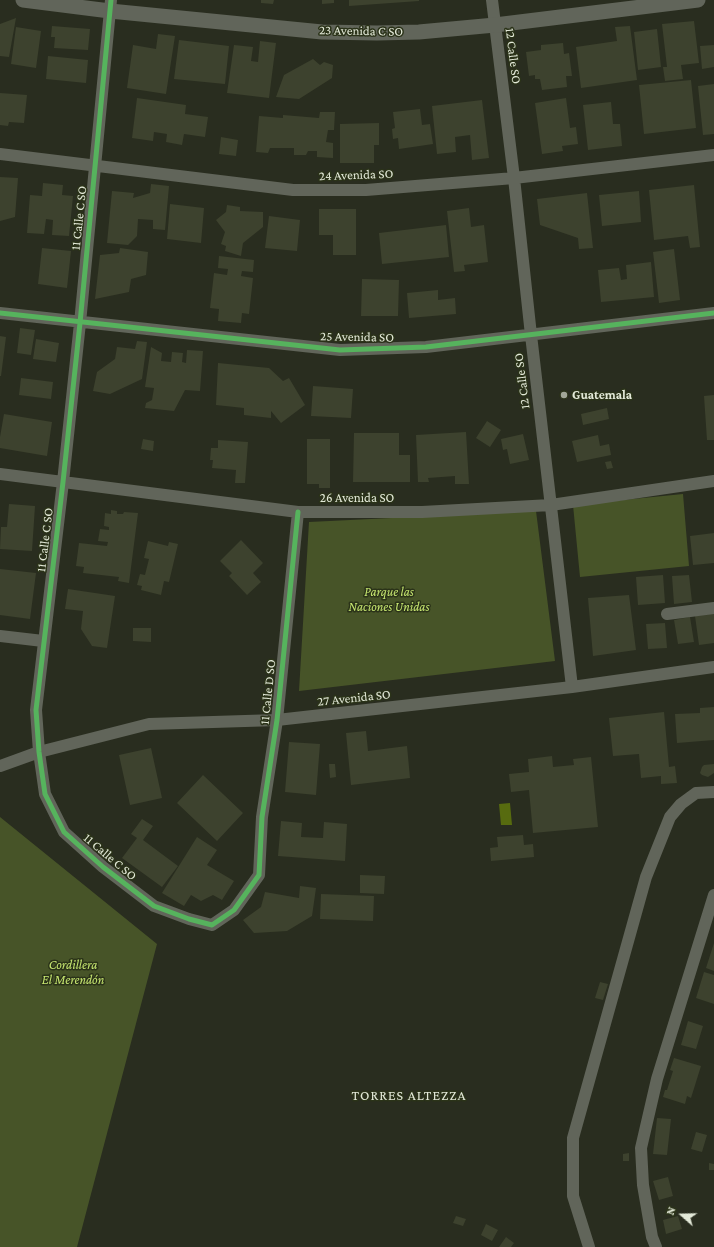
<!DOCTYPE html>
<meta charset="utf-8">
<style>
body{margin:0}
#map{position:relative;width:714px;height:1247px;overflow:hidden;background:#292d1f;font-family:"Crimson Pro",serif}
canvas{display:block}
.north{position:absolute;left:662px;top:1195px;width:40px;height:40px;-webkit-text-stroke:3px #2b3319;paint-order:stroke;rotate:290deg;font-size:11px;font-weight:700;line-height:16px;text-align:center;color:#e3e9d8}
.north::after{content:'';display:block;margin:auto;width:14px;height:18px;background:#e3e9d8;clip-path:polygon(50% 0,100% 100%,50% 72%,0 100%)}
</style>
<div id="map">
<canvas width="714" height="1247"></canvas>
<div class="north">N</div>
</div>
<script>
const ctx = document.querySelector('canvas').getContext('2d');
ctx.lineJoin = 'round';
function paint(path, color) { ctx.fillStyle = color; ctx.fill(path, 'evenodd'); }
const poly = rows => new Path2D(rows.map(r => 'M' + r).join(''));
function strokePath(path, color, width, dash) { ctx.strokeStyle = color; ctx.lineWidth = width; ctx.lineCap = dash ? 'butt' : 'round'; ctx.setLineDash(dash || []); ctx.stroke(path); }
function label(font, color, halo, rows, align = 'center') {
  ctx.font = font + ' "Crimson Pro",serif'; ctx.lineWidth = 3; ctx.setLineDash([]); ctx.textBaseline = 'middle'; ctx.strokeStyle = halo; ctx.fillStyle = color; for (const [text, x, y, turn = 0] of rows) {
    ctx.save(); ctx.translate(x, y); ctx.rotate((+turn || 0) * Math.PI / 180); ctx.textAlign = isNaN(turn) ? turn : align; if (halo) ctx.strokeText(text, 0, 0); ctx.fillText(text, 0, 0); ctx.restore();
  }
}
paint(poly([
 [683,494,689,566,580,577,573,505],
 [536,511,555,661,299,691,309,522],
 [0,817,157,944,77,1247,0,1247]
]), '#475428');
paint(poly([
 [510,803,512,825,501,825,499,804]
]), '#576b0f');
paint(poly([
 [261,0,274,0,273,4,261,3],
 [322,0,334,0,334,3,322,4],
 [349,0,419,0,419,1,349,6],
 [16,18,9,57,0,56,0,24],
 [694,21,699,63,681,65,683,79,665,81,663,67,667,67,662,24],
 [52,26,90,29,88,50,54,48,55,37,51,37],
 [630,26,637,80,581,88,576,47,617,41,615,27],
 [16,27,41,31,36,68,11,64],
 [657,29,661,67,638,70,634,32],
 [158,34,175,36,166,94,127,88,133,45,156,49],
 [179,40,229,46,225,84,174,79],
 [260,41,276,43,269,98,227,93,234,45,253,47,251,61,258,62],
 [563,43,564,54,569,53,572,76,566,76,567,87,542,90,540,79,535,79,535,75,529,76,526,52,541,50,541,45],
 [714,45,714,67,702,69,700,46],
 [48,56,88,60,86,83,46,79],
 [313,59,320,65,324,62,333,65,332,78,299,99,276,97,284,75],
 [691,80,696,128,644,134,639,85],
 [714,84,714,134,703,135,698,86],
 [0,93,27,95,24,123,9,122,8,126,0,125],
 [137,98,186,105,185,114,208,117,205,137,184,134,182,145,166,142,167,134,154,132,153,141,132,138],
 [566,98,570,128,576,127,578,144,562,146,563,151,542,154,535,103],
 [482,100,489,158,472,160,470,135,455,137,456,152,437,154,432,106],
 [611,102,613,124,620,124,622,146,588,150,583,105],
 [420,109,422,125,430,124,433,144,399,149,398,138,393,139,392,129,395,128,393,112],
 [320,112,335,112,334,130,328,130,326,142,333,143,333,158,317,157,317,151,308,151,306,155,294,155,294,148,270,148,268,153,256,152,259,116,283,118,283,115,319,118],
 [379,123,379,145,374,145,374,163,340,163,340,124],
 [221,137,238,140,236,156,219,154],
 [0,177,18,178,15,217,0,221],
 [43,183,63,185,62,195,73,196,69,236,52,235,53,220,46,219,44,234,27,233,30,195,42,196],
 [151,184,169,186,165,230,153,229,153,220,138,219,137,236,128,245,107,243,112,191,134,193,133,198,150,193],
 [694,185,700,247,690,248,688,236,654,240,649,190],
 [639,191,641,222,602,226,599,195],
 [587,193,593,248,579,249,578,238,540,225,537,199],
 [170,204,204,208,201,243,167,239],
 [227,205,240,207,240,211,263,212,263,227,243,243,241,256,225,251,226,246,221,244,225,232,216,220,226,212],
 [469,208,471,227,484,225,488,262,464,265,465,271,454,272,447,211],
 [319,209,356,209,356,255,333,255,333,235,319,235],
 [269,216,300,220,297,251,265,248],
 [446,225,449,257,382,264,379,233],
 [42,248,71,251,67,288,38,284],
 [120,248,148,252,146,275,131,279,129,292,95,299,100,255,119,253],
 [674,249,680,300,659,303,653,252],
 [219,256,254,260,253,272,242,271,241,276,253,278,249,314,242,313,241,323,218,321,219,309,210,308,214,273,227,275,228,269,218,268],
 [651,262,654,297,601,302,598,270,619,268,621,280,627,279,626,265],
 [362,279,399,280,398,316,361,316],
 [438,290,438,300,455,298,456,314,409,318,407,293],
 [20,328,35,330,31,355,17,353],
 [0,336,6,337,1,376,0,376],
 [36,339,59,343,56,362,33,359],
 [137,341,147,342,142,379,110,394,93,391,97,372,115,359,117,347,135,349],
 [151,347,162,353,161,361,171,362,172,352,183,353,182,362,186,363,187,350,203,351,200,391,185,390,174,411,145,408,146,403,152,400,154,388,145,387],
 [218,363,269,368,283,381,289,378,305,405,281,423,271,411,271,418,244,415,244,408,216,405],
 [21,378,53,382,51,399,19,395],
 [313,386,353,389,351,418,311,416],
 [714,395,714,440,707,440,704,396],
 [607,408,609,419,583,425,581,414],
 [4,414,52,422,47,456,0,448,0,437],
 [487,421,501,430,490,447,476,438],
 [466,432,469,484,455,484,455,476,428,478,429,482,418,482,416,435],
 [354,433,399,433,399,455,410,455,410,482,353,482],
 [523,434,529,460,510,464,507,449,503,450,501,439],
 [598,435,600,446,609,444,611,455,577,462,572,441],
 [143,439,154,441,153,451,141,449],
 [307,439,330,439,330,488,319,488,319,484,307,484],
 [218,440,248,442,245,483,235,483,236,470,212,468,213,460,210,460,211,448,218,448],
 [611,461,613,468,607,469,605,462],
 [9,504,35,506,32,551,0,549,1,527,7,527],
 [111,510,117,511,117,514,123,514,124,512,138,513,129,583,118,581,119,577,83,573,84,567,76,566,79,543,107,546,108,542,98,541,100,529,109,530,109,527,104,526,105,513,111,514],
 [714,533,714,563,693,565,690,536],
 [241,540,263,563,253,573,261,582,247,595,229,576,232,573,220,561],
 [148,541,168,546,169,542,178,544,169,582,164,581,161,595,141,590,142,586,137,585,140,574,145,575,149,559,144,558],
 [0,569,36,573,30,619,0,615],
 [663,575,665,603,638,605,636,577],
 [689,575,692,602,674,604,672,576],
 [68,589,115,596,107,648,92,646,81,629,83,611,65,609],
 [629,595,636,650,593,656,588,598],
 [714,613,714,643,699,645,695,616],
 [690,617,694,642,678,644,674,620],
 [665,623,667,648,648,649,646,624],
 [133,628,151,628,151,642,133,641],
 [714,707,714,740,677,743,675,714,700,713,700,708],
 [664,712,669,767,675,766,677,783,661,784,661,776,641,778,639,754,613,756,609,718],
 [366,731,368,751,407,746,410,778,351,785,346,733],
 [289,742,320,744,316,795,285,792],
 [151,748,162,798,130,805,119,755],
 [552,756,553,767,574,765,573,759,591,757,598,827,533,833,529,790,511,792,509,774,529,772,528,759],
 [329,764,335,764,336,777,330,778],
 [714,764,714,773,708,777,702,775,700,773,702,767,704,765],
 [203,775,243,813,217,841,177,803],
 [142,819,153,826,143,840,178,866,162,887,122,858,137,838,131,834],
 [281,821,302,823,301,837,323,838,324,822,347,824,345,861,278,856],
 [523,835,524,845,533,844,534,857,491,861,490,848,498,847,497,837],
 [197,837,217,850,207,865,234,881,222,900,213,895,201,901,191,895,184,906,162,893],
 [360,875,385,876,384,894,360,893],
 [300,886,316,888,312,916,287,931,254,933,243,920,261,907,265,892,299,898],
 [321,894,374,896,373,921,320,919],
 [714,943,714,971,706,968],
 [704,972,714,975,714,1004,696,998],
 [600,982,608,984,603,1000,595,998],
 [688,1021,703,1026,696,1049,681,1045],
 [674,1058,701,1066,691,1098,687,1096,685,1104,663,1097,665,1090,667,1090,673,1071,670,1070],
 [657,1118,671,1119,667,1155,653,1154],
 [696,1132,707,1135,702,1152,691,1149],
 [629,1153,629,1161,623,1161,623,1154],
 [709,1163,714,1164,714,1170,709,1170],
 [668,1177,673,1196,659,1200,653,1181],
 [456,1216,466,1219,463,1226,453,1223],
 [678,1216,682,1229,666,1234,663,1220],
 [486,1224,498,1230,492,1241,481,1235],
 [506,1237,514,1243,511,1247,499,1247]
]), '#3d422e');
strokePath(poly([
 [111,0,80,323,63,482,36,710,39,752,45,794,64,832,103,867,154,906,189,919,212,925,234,910,259,875,262,817,277,720,298,512],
 [492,0,514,178,531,335,572,687],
 [0,154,293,190,366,190,514,178,714,155],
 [0,313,340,350,426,347,714,313],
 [0,474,298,512,422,512,551,505,714,481],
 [667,614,714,608],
 [0,636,43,641],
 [0,766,39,752,149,724,277,720,572,687,714,667],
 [589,1247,573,1196,573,1138,646,877,670,817,681,804,696,793,714,792],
 [656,1247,652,1237,643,1185,641,1148,657,1079,714,895]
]), '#61655a', 12);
strokePath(poly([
 [23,0,110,11,322,32,377,33,419,32,495,25,698,0]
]), '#61655a', 15);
strokePath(poly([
 [111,0,80,323,63,482,36,710,39,752,45,794,64,832,103,867,154,906,189,919,212,925,234,910,259,875,262,817,277,720,298,512],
 [0,313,340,350,426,347,714,313]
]), '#56b35d', 5);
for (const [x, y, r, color] of [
 [564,395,4,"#a2a797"]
]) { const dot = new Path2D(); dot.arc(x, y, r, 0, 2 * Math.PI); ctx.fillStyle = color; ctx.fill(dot); strokePath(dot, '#2b3319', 1.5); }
label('13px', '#e3e9d8', '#2b3319', [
 ["23 Avenida C SO",361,31,1],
 ["12 Calle SO",513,56,83],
 ["24 Avenida SO",356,175,-2],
 ["11 Calle C SO",79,218,-84],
 ["25 Avenida SO",357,337,1],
 ["12 Calle SO",522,381,-97],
 ["26 Avenida SO",357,498],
 ["11 Calle C SO",45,540,-83],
 ["11 Calle D SO",268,692,-84],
 ["27 Avenida SO",354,698,-6],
 ["11 Calle C SO",110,857,40]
]);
label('bold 13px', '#e3e9d8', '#2b3319', [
 ["Guatemala",572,395]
], 'left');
label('italic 13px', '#c6e670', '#2b3319', [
 ["Parque las",389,592],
 ["Naciones Unidas",389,607],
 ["Cordillera",73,965],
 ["El Merendón",73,980]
]);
ctx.letterSpacing = '1px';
label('14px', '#e3e9d8', '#2b3319', [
 ["TORRES ALTEZZA",409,1096]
]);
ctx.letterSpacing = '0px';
</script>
